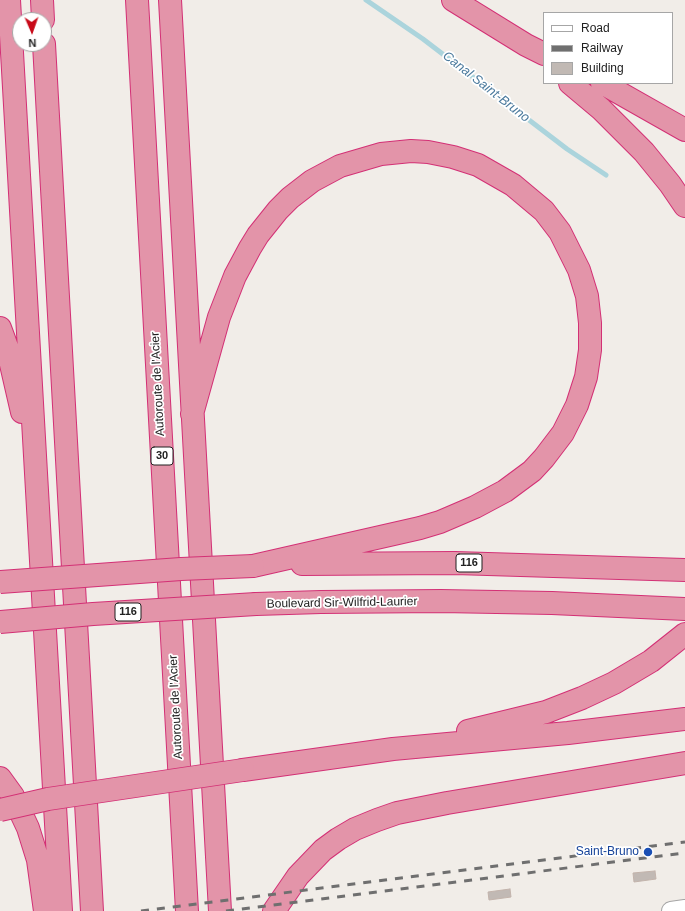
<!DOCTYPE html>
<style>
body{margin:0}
#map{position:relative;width:685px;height:911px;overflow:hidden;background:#f1ede8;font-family:Arial,sans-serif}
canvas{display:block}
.legend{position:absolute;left:543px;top:12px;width:130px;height:72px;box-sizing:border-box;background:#fff;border:1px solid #a6a6a6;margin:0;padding:5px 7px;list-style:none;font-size:12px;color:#212121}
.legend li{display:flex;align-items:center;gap:8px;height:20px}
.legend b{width:20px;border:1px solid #a6a6a6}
.north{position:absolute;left:12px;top:12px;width:40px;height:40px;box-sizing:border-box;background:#fff;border:1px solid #a6a6a6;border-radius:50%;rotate:178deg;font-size:11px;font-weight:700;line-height:16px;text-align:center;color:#212121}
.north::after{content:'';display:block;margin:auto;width:14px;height:18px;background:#c80a19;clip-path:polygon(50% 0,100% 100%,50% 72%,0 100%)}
</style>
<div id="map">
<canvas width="685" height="911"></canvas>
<ul class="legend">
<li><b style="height:5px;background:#fff"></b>Road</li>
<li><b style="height:5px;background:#6f6f6f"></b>Railway</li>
<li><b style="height:11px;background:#c1b9b4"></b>Building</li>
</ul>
<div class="north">N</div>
</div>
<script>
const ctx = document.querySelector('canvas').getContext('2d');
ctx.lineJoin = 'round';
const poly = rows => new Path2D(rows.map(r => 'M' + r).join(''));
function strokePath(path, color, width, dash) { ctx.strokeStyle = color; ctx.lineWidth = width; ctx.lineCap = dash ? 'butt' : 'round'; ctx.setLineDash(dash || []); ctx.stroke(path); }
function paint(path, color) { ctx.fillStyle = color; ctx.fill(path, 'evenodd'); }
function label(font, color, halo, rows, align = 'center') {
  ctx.font = font + ' Arial,sans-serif'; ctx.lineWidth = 3.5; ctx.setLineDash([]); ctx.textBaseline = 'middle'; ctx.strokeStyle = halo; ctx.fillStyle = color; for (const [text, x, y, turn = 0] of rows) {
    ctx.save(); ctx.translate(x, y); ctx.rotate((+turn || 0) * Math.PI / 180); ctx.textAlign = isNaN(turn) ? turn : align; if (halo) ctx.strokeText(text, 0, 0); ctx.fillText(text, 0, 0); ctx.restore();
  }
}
strokePath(poly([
 [366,0,423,39,567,149,606,175]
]), '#abd4dc', 5);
const building = poly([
 [655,871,656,879,634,882,633,873,655,871],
 [510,889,511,897,489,900,488,892,510,889]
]);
paint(building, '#c1b9b4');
strokePath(building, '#c2b3ab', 1);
const minor = poly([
 [671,911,685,909]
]);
const highway = poly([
 [9,0,61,911],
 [42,0,43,20],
 [137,0,187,911],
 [170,0,220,911],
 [453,0,526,45,544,54],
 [44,44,92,911],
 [570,83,601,109,644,152,670,184,685,206],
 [602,83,685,130],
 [0,328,7,347,22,412],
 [192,414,219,317,235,276,250,248,258,235,278,210,290,198,312,181,340,166,381,154,411,151,428,152,453,157,478,165,513,185,544,211,560,232,579,270,587,296,590,323,590,350,586,377,577,405,563,433,544,458,532,471,505,491,475,507,440,522,420,528,253,566],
 [302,564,455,563,685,570],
 [256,604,321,602,441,601,552,603,685,609],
 [468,731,546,712,582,698,614,683,651,661,685,634],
 [243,770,393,749,568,733,685,719],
 [0,778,13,796,28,828,38,860,45,911],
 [274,911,298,876,323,850,338,839,355,829,377,820,397,813,447,803,685,763]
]);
strokePath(minor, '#a5a5a5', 20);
strokePath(highway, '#d33075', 24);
strokePath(minor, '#fff', 18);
strokePath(highway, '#e394a9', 22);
strokePath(poly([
 [141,911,685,842],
 [226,911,685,853]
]), '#6f6f6f', 3, [8, 8]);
const highwayBridge = poly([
 [0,582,181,569,253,566],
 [0,622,93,614,256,604],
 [0,810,48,799,243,770]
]);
strokePath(highwayBridge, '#d33075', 24, []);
strokePath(highwayBridge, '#e394a9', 22);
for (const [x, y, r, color] of [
 [648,852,5,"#1a4fb4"]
]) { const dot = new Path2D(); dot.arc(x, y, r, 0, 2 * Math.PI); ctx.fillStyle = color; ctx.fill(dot); strokePath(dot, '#fff', 1.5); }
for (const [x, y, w] of [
 [162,456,22],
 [469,563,26],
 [128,612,26]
]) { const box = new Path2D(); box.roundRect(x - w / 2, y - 9, w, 18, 3); ctx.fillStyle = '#fff'; ctx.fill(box); strokePath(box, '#212121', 1); }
label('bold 11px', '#212121', null, [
 ["30",162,456],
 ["116",469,563],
 ["116",128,612]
]);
label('12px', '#212121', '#fff', [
 ["Autoroute de l'Acier",158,384,-93],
 ["Boulevard Sir-Wilfrid-Laurier",342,603,-1],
 ["Autoroute de l'Acier",176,707,-93]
]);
label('12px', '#164399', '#fff', [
 ["Saint-Bruno",639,852]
], 'right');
label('italic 13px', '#4b7a9d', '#fff', [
 ["Canal Saint-Bruno",486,87,38]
]);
</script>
